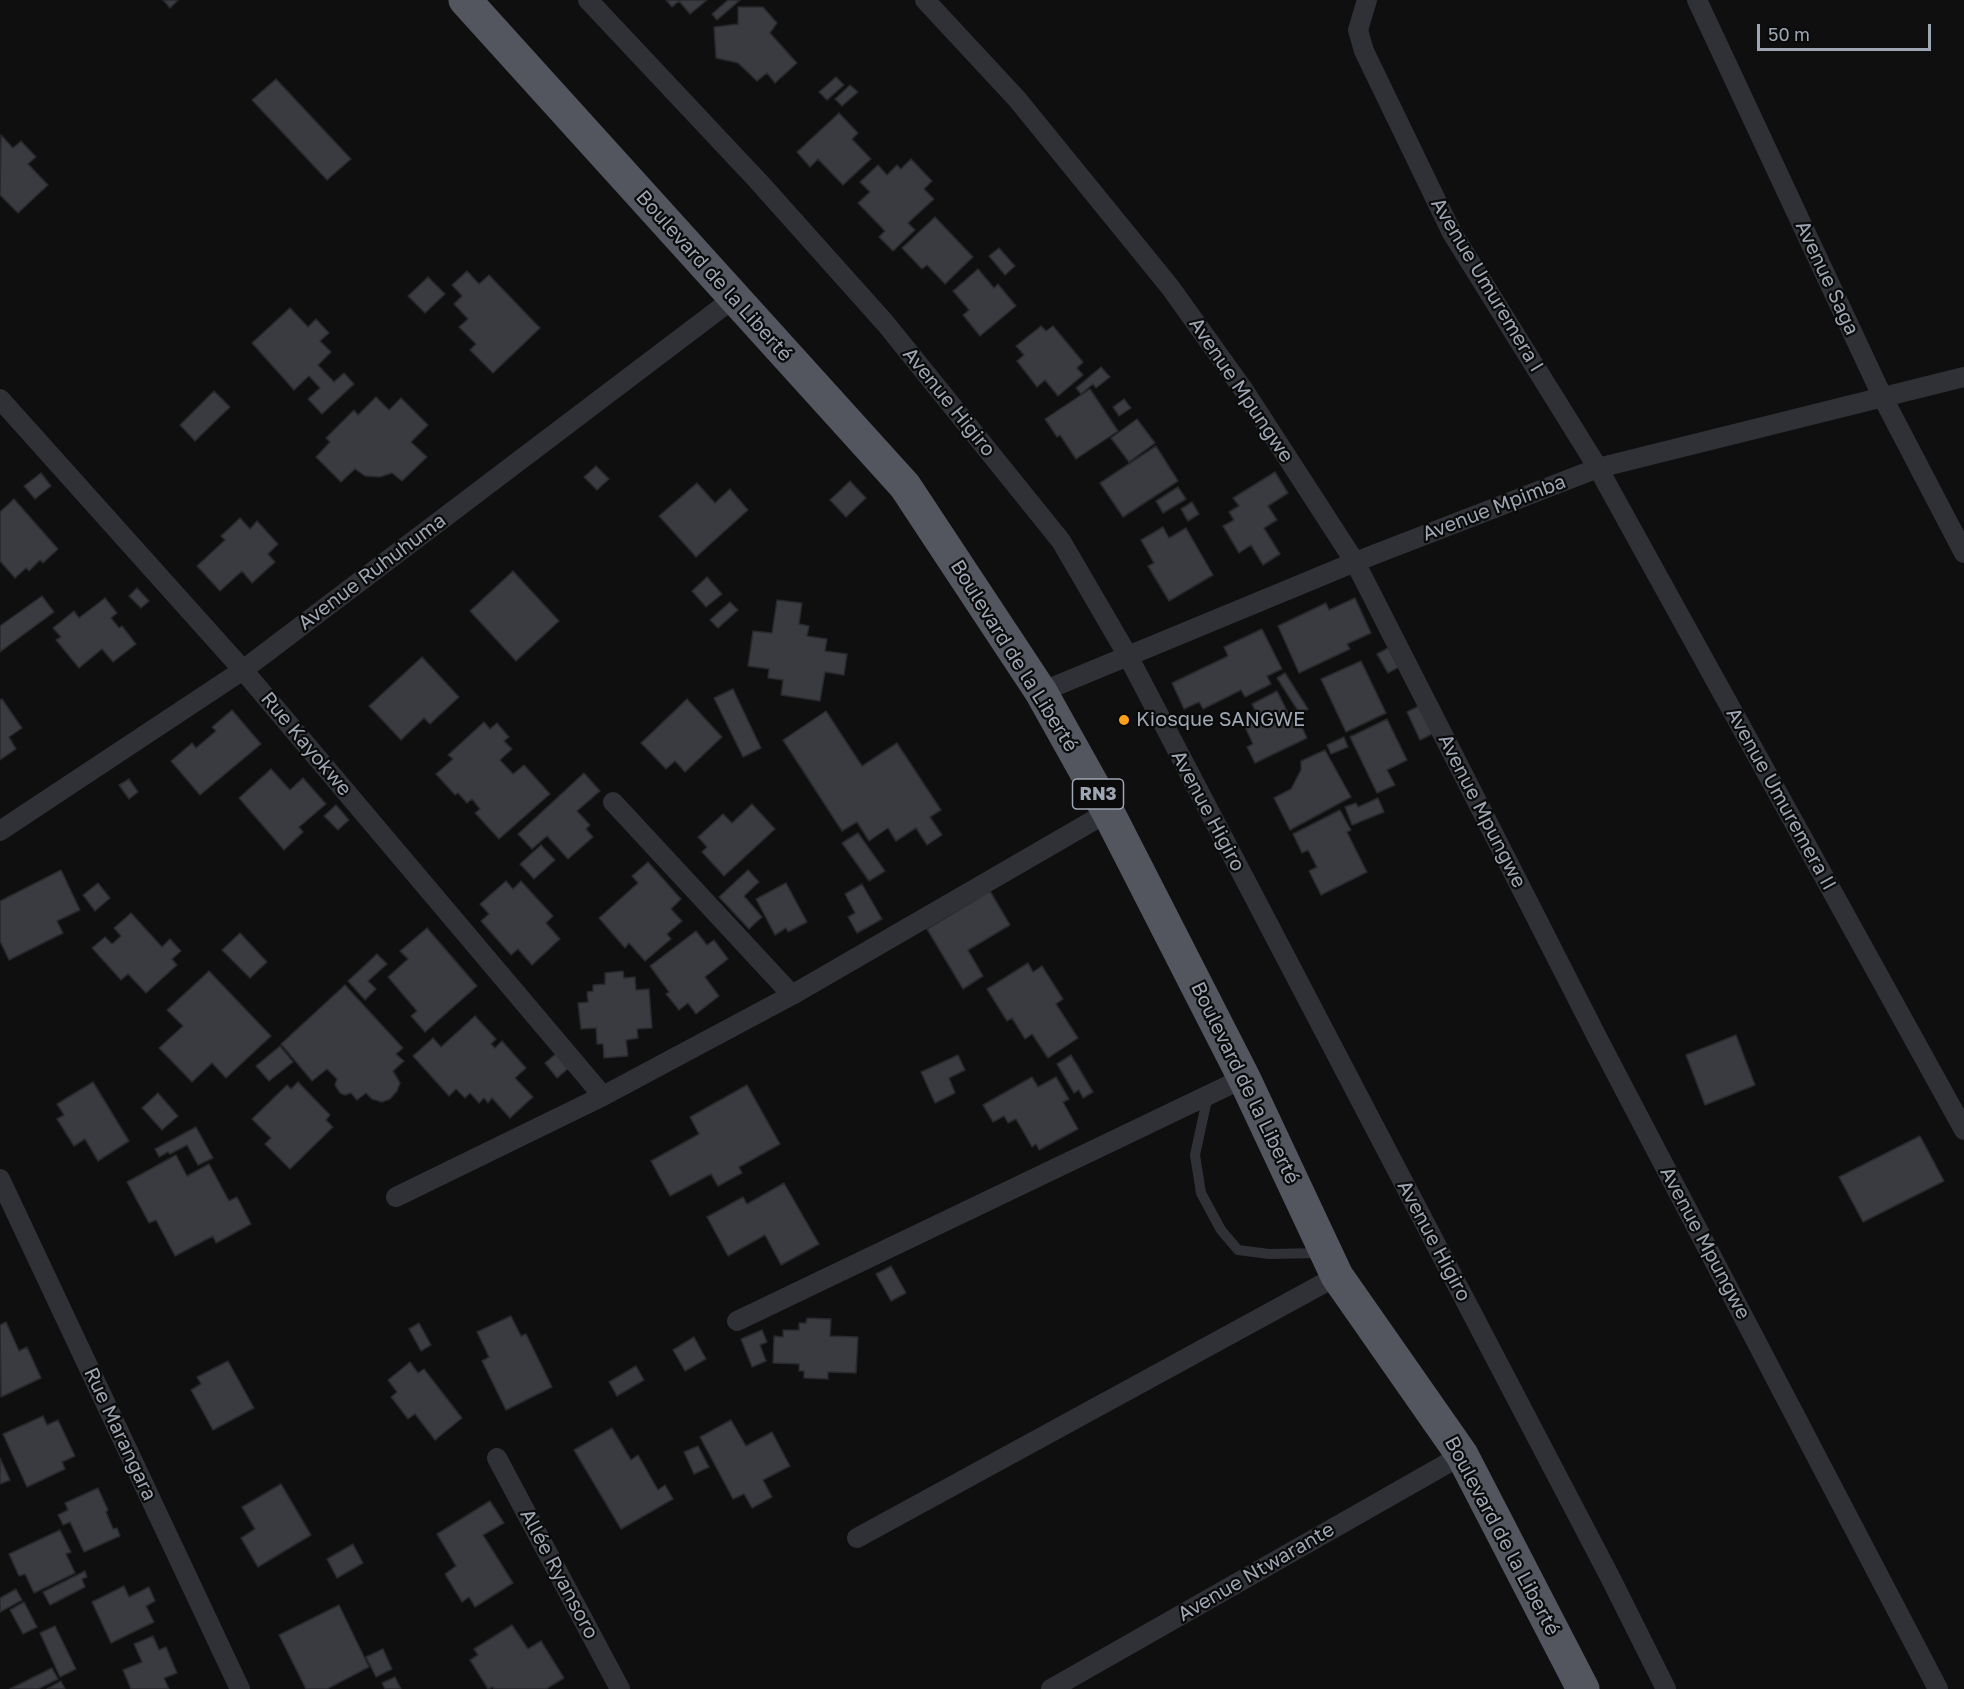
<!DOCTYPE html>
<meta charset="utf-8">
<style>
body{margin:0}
#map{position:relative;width:1964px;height:1689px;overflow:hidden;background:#0f0f10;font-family:"Golos Text",sans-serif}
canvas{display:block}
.scale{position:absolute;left:1757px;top:24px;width:174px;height:27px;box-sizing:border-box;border:3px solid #9ea6b3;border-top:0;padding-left:8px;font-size:18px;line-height:21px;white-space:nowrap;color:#9ea6b3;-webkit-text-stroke:4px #0a0a0b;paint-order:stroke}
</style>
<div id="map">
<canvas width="1964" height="1689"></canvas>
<div class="scale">50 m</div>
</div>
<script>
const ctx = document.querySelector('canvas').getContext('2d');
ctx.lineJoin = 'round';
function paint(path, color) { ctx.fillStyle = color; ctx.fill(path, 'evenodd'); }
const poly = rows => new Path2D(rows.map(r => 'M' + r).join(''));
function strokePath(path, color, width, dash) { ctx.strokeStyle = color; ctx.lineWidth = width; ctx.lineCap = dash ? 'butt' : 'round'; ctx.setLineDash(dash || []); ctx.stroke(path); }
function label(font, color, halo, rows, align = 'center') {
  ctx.font = font + ' "Golos Text",sans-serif'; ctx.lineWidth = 4.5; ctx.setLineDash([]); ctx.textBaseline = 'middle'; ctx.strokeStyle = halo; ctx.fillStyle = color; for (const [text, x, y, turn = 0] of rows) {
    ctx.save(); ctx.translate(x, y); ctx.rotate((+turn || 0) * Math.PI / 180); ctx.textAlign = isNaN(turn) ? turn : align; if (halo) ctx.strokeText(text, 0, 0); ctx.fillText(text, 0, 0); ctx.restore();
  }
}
const building = poly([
 [163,0,178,0,170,8,163,0],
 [666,0,707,0,690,14,679,1,672,7,666,0],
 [728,0,740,0,717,20,712,14,728,0],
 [738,7,763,7,777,23,770,33,797,63,775,83,767,73,757,81,738,63,716,58,714,27,738,24,738,7],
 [836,77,844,85,827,100,819,92,836,77],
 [276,79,351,159,327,180,252,100,276,79],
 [850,85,858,92,842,106,835,99,850,85],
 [839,113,858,133,852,139,871,159,843,185,818,159,810,167,797,152,839,113],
 [1,135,13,148,21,141,36,157,28,164,48,185,18,213,0,195,1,135],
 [911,159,932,181,924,189,934,199,908,223,915,230,893,251,879,237,885,231,858,203,870,192,860,182,878,165,887,175,897,165,901,169,911,159],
 [935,217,973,257,945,284,927,265,922,269,902,248,935,217],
 [999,248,1015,266,1005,275,989,256,999,248],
 [978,269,994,288,998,284,1016,306,980,336,963,315,969,310,953,291,978,269],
 [467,271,479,284,489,275,540,328,493,373,470,350,476,344,459,327,468,319,454,304,462,296,452,285,467,271],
 [428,277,445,294,425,313,408,296,428,277],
 [290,308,308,327,316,319,329,333,320,341,331,352,318,365,334,382,344,373,354,384,322,414,308,399,320,388,309,376,294,390,252,343,290,308],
 [1041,326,1046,331,1053,326,1083,362,1077,368,1083,375,1058,396,1045,380,1037,387,1017,361,1024,355,1016,346,1041,326],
 [1101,367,1110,377,1096,388,1093,384,1081,394,1076,388,1101,367],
 [1090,389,1118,431,1076,459,1060,435,1057,437,1045,419,1090,389],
 [214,391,230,407,195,441,180,425,214,391],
 [376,397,389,410,401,398,428,425,411,442,427,457,402,481,392,473,380,477,365,476,355,469,341,482,316,457,330,442,326,438,354,410,358,415,376,397],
 [1124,399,1131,408,1119,416,1113,407,1124,399],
 [1137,419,1155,443,1129,462,1111,438,1137,419],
 [1156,446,1178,481,1123,517,1100,483,1156,446],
 [596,466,609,479,597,490,584,477,596,466],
 [1275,472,1288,493,1268,506,1277,520,1264,528,1280,554,1263,565,1251,545,1239,553,1223,526,1234,520,1229,512,1239,506,1233,498,1275,472],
 [41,473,51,486,35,499,24,486,41,473],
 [850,481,866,498,846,517,830,500,850,481],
 [697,483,715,503,730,489,748,510,696,557,659,516,697,483],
 [1178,487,1186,499,1163,513,1156,501,1178,487],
 [14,499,58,549,43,563,40,560,29,571,26,568,15,578,0,561,0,512,14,499],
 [1192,502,1199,514,1188,521,1181,509,1192,502],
 [240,518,250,529,257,521,278,544,268,554,275,562,252,583,242,571,220,591,197,566,225,540,221,536,240,518],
 [1163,527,1169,538,1186,528,1213,575,1169,601,1148,566,1154,563,1141,540,1163,527],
 [513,571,559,621,516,661,470,611,513,571],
 [707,577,722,594,706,607,692,591,707,577],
 [137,588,149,601,141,608,129,596,137,588],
 [42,596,54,612,0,652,0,626,42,596],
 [105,598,117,613,111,618,119,628,122,626,136,644,113,662,102,649,79,668,56,640,61,637,53,628,74,611,79,618,105,598],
 [1355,598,1371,633,1347,644,1350,649,1299,673,1278,626,1326,603,1329,610,1355,598],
 [777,600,802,603,799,624,809,626,807,636,827,639,825,651,847,654,844,675,825,672,820,701,781,695,783,680,768,678,769,669,748,666,753,631,772,633,777,600],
 [730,602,738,610,718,628,710,620,730,602],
 [1262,629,1282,669,1267,676,1271,684,1245,697,1241,690,1203,709,1199,702,1184,709,1172,683,1228,656,1224,647,1262,629],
 [1388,648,1399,667,1388,673,1377,654,1388,648],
 [422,657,459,697,430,724,424,718,401,740,369,706,422,657],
 [1361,661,1386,713,1346,732,1321,679,1361,661],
 [1285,673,1308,709,1300,714,1277,678,1285,673],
 [733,689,761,748,743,757,714,698,733,689],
 [1277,691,1288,713,1294,710,1307,738,1255,763,1247,747,1253,744,1244,725,1259,718,1252,704,1277,691],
 [2,699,22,728,9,737,16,749,0,760,0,700,2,699],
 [687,699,722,737,685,772,675,761,666,769,641,743,687,699],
 [1423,704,1436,732,1420,740,1407,712,1423,704],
 [232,710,261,744,200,795,171,761,192,743,196,748,216,731,212,727,232,710],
 [826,711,862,766,897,743,941,810,930,817,942,835,927,845,916,828,896,841,888,828,869,841,857,822,842,831,783,740,826,711],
 [1387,719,1407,760,1387,770,1395,785,1377,793,1350,737,1387,719],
 [484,722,490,729,497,723,509,737,504,741,512,749,500,760,513,774,524,765,550,794,499,839,475,813,480,809,472,799,467,803,458,793,455,795,436,774,453,759,448,755,484,722],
 [1344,737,1348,747,1331,754,1327,745,1344,737],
 [1325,750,1351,797,1290,830,1274,798,1291,789,1301,770,1301,761,1325,750],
 [271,769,290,790,303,778,326,804,299,827,303,832,284,850,239,798,271,769],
 [584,773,600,791,577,811,590,825,586,829,593,837,568,859,547,836,532,849,518,834,584,773],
 [129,779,138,792,129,799,119,785,129,779],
 [1378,798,1384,812,1352,825,1345,807,1356,803,1358,807,1378,798],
 [752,804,775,829,724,876,702,852,707,847,698,837,723,814,732,823,752,804],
 [336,805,349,820,338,830,324,816,336,805],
 [1340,810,1351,830,1347,832,1367,872,1321,895,1309,871,1317,867,1308,850,1302,853,1293,834,1340,810],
 [858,833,885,871,869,881,842,843,858,833],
 [541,845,555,860,534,879,520,864,541,845],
 [648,862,681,899,671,909,682,921,667,934,671,939,645,961,629,943,625,948,599,918,638,883,632,876,648,862],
 [61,870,80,910,57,921,63,933,9,960,0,941,0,901,61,870],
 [748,870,759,882,744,896,762,917,749,929,719,897,748,870],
 [506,881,513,889,521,881,553,916,546,923,560,939,532,965,518,949,511,955,481,921,489,914,480,904,506,881],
 [98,883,110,898,95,911,83,895,98,883],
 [786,883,807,922,788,932,786,928,775,935,756,899,786,883],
 [862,884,882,919,857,933,848,917,855,913,845,894,862,884],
 [990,891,1010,925,968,950,983,976,963,989,927,929,990,891],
 [131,913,162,947,170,939,181,951,172,959,177,965,146,993,128,974,121,980,92,948,105,937,112,944,121,936,114,928,131,913],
 [427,928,477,986,425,1032,411,1016,417,1011,388,977,408,959,400,951,427,928],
 [696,931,707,945,714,940,728,959,705,977,719,996,696,1014,688,1003,679,1010,666,994,669,992,650,966,696,931],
 [240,933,267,962,250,978,222,950,240,933],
 [377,954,387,964,368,981,376,989,365,1000,348,981,377,954],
 [1028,963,1033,972,1042,966,1063,999,1056,1004,1078,1038,1048,1058,1032,1034,1025,1039,1012,1018,1007,1021,987,989,1028,963],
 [209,971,271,1036,226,1078,212,1063,192,1082,159,1048,183,1026,167,1010,209,971],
 [623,971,624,978,635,977,636,990,649,989,652,1028,637,1029,638,1038,626,1040,628,1056,604,1058,603,1044,597,1044,596,1028,581,1029,578,1003,588,1002,587,992,593,991,593,985,605,984,605,973,623,971],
 [345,985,403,1048,396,1054,404,1061,393,1071,400,1083,397,1091,390,1099,382,1102,372,1099,366,1093,357,1100,351,1093,345,1095,340,1093,335,1085,337,1079,327,1069,312,1081,281,1044,345,985],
 [475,1016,496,1039,491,1044,495,1048,502,1041,526,1068,515,1078,533,1097,510,1118,492,1098,488,1103,484,1098,479,1103,470,1093,465,1098,456,1089,449,1096,413,1056,433,1038,441,1047,475,1016],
 [1736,1035,1755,1085,1705,1105,1686,1055,1736,1035],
 [280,1046,293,1062,269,1081,256,1066,280,1046],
 [558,1052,570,1067,557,1078,545,1063,558,1052],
 [958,1055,965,1070,949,1078,955,1093,935,1103,921,1072,958,1055],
 [1071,1055,1093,1092,1083,1098,1079,1090,1074,1093,1057,1064,1071,1055],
 [1032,1077,1038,1087,1056,1077,1069,1099,1063,1102,1078,1129,1039,1150,1036,1144,1032,1147,1016,1119,1008,1123,1004,1116,993,1122,983,1105,1032,1077],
 [93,1082,129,1141,98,1161,85,1139,74,1146,57,1119,64,1115,57,1104,93,1082],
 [298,1082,330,1115,326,1120,333,1127,290,1169,265,1144,271,1138,252,1119,287,1085,291,1089,298,1082],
 [747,1085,780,1144,739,1167,742,1173,718,1186,711,1174,670,1196,651,1161,699,1134,690,1117,747,1085],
 [158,1093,178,1116,162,1130,142,1108,158,1093],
 [196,1127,213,1158,198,1165,187,1145,170,1154,168,1152,159,1157,155,1149,196,1127],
 [1920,1136,1944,1181,1863,1222,1839,1177,1920,1136],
 [176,1155,187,1176,209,1164,229,1201,237,1197,251,1224,216,1243,213,1236,175,1256,156,1220,149,1223,127,1182,176,1155],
 [784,1183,819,1244,781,1265,765,1235,728,1256,707,1217,743,1197,747,1204,784,1183],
 [891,1266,906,1293,891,1301,876,1274,891,1266],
 [511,1316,521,1336,526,1334,552,1387,506,1410,482,1361,489,1357,477,1332,511,1316],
 [807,1318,831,1319,830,1336,858,1337,856,1373,828,1372,828,1379,804,1378,804,1371,799,1371,799,1364,773,1363,774,1336,783,1337,783,1330,799,1330,799,1323,806,1323,807,1318],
 [6,1322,19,1351,27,1347,41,1378,1,1397,0,1325,6,1322],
 [419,1323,431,1345,421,1351,409,1329,419,1323],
 [762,1330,767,1342,760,1345,766,1361,752,1367,741,1339,762,1330],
 [694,1337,706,1359,685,1371,673,1350,694,1337],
 [228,1361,254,1408,213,1430,191,1390,201,1384,197,1377,228,1361],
 [410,1362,418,1373,424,1369,462,1418,435,1440,415,1414,408,1419,391,1397,397,1392,388,1380,410,1362],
 [636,1366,644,1380,617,1396,609,1382,636,1366],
 [43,1416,47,1425,58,1420,75,1456,62,1462,65,1469,27,1487,3,1434,43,1416],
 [731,1420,746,1446,772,1432,790,1466,763,1480,772,1497,752,1508,744,1494,733,1499,700,1437,731,1420],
 [612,1428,631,1460,638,1455,658,1490,665,1485,673,1499,621,1529,574,1450,612,1428],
 [698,1446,709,1467,694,1474,684,1452,698,1446],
 [0,1458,10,1480,0,1484,0,1458],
 [281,1484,311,1535,258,1567,241,1538,255,1529,242,1507,281,1484],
 [98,1488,108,1510,106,1512,113,1529,117,1528,120,1536,84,1552,70,1522,63,1525,58,1515,68,1510,65,1503,98,1488],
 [490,1501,504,1523,483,1535,513,1583,475,1607,469,1597,462,1602,445,1574,456,1566,437,1534,490,1501],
 [60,1530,71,1552,66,1554,75,1573,34,1593,25,1574,19,1576,9,1554,60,1530],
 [353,1544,363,1563,337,1578,327,1559,353,1544],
 [85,1571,87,1577,82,1579,85,1587,50,1605,43,1592,85,1571],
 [124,1586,129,1597,149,1587,155,1601,146,1606,154,1622,111,1643,92,1602,124,1586],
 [16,1589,22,1600,0,1612,0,1598,16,1589],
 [24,1602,37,1627,23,1634,10,1610,24,1602],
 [339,1605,369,1667,327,1689,306,1689,279,1635,339,1605],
 [512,1625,528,1649,541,1641,564,1678,546,1689,494,1689,493,1687,488,1689,470,1660,478,1655,474,1649,512,1625],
 [55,1626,76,1669,60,1677,40,1633,55,1626],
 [153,1636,159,1650,166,1647,177,1673,164,1678,169,1689,131,1689,123,1670,142,1662,134,1644,153,1636],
 [383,1649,392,1669,376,1677,366,1657,383,1649],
 [52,1668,58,1679,38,1689,10,1689,52,1668],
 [395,1677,401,1689,385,1689,382,1683,395,1677],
 [61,1681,65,1689,47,1689,61,1681]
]);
paint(building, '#393b40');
strokePath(building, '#28292c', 1.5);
strokePath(poly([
 [1208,1095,1195,1155,1201,1193,1221,1230,1238,1250,1269,1254,1321,1253]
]), '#2f3136', 10);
strokePath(poly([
 [588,0,759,182,886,324,1061,541,1128,656,1610,1577,1666,1689],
 [925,0,1017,99,1170,287,1243,389,1355,562,1598,1039,1938,1689],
 [1367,0,1358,30,1364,51,1452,233,1598,468,1964,1130],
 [1697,0,1883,398,1964,553],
 [0,399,243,670,603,1096],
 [1041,692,1355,562,1598,468,1964,377],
 [613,802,792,995],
 [0,831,243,670,734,298],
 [0,1179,240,1689],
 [396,1197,603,1096,792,995,1108,812],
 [737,1321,1244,1078],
 [497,1458,620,1689],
 [857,1538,1337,1276],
 [1051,1689,1462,1455]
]), '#2f3136', 20);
strokePath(poly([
 [465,0,905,486,1041,692,1108,812,1244,1078,1337,1276,1462,1455,1583,1689]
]), '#53565e', 33);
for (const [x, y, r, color] of [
 [1124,720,6,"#ffa018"]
]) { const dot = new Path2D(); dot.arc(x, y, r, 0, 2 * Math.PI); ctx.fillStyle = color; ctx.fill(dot); strokePath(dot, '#0a0a0b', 2); }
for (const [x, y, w] of [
 [1098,794,51]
]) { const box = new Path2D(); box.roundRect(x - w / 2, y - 15, w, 30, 4.5); ctx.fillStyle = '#0a0a0b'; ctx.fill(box); strokePath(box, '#9ea6b3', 1.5); }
label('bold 18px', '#9ea6b3', null, [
 ["RN3",1098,794]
]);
label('20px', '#9ea6b3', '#0a0a0b', [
 ["Boulevard de la Liberté",714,276,48],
 ["Avenue Saga",1827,278,65],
 ["Avenue Umuremera I",1487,285,59],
 ["Avenue Mpungwe",1241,390,56],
 ["Avenue Higiro",949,402,51],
 ["Avenue Mpimba",1494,508,-21],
 ["Avenue Ruhuhuma",372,572,-37],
 ["Boulevard de la Liberté",1014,656,58],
 ["Rue Kayokwe",306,744,50],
 ["Avenue Umuremera II",1781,799,61],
 ["Avenue Higiro",1208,811,62],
 ["Avenue Mpungwe",1482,811,63],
 ["Boulevard de la Liberté",1245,1083,64],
 ["Avenue Higiro",1434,1241,62],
 ["Avenue Mpungwe",1705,1243,62],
 ["Rue Marangara",120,1434,65],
 ["Boulevard de la Liberté",1502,1536,62],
 ["Avenue Ntwarante",1256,1572,-30],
 ["Allée Ryansoro",559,1574,62]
]);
label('20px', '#9ea6b3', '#0a0a0b', [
 ["Kiosque SANGWE",1136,720]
], 'left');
</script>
